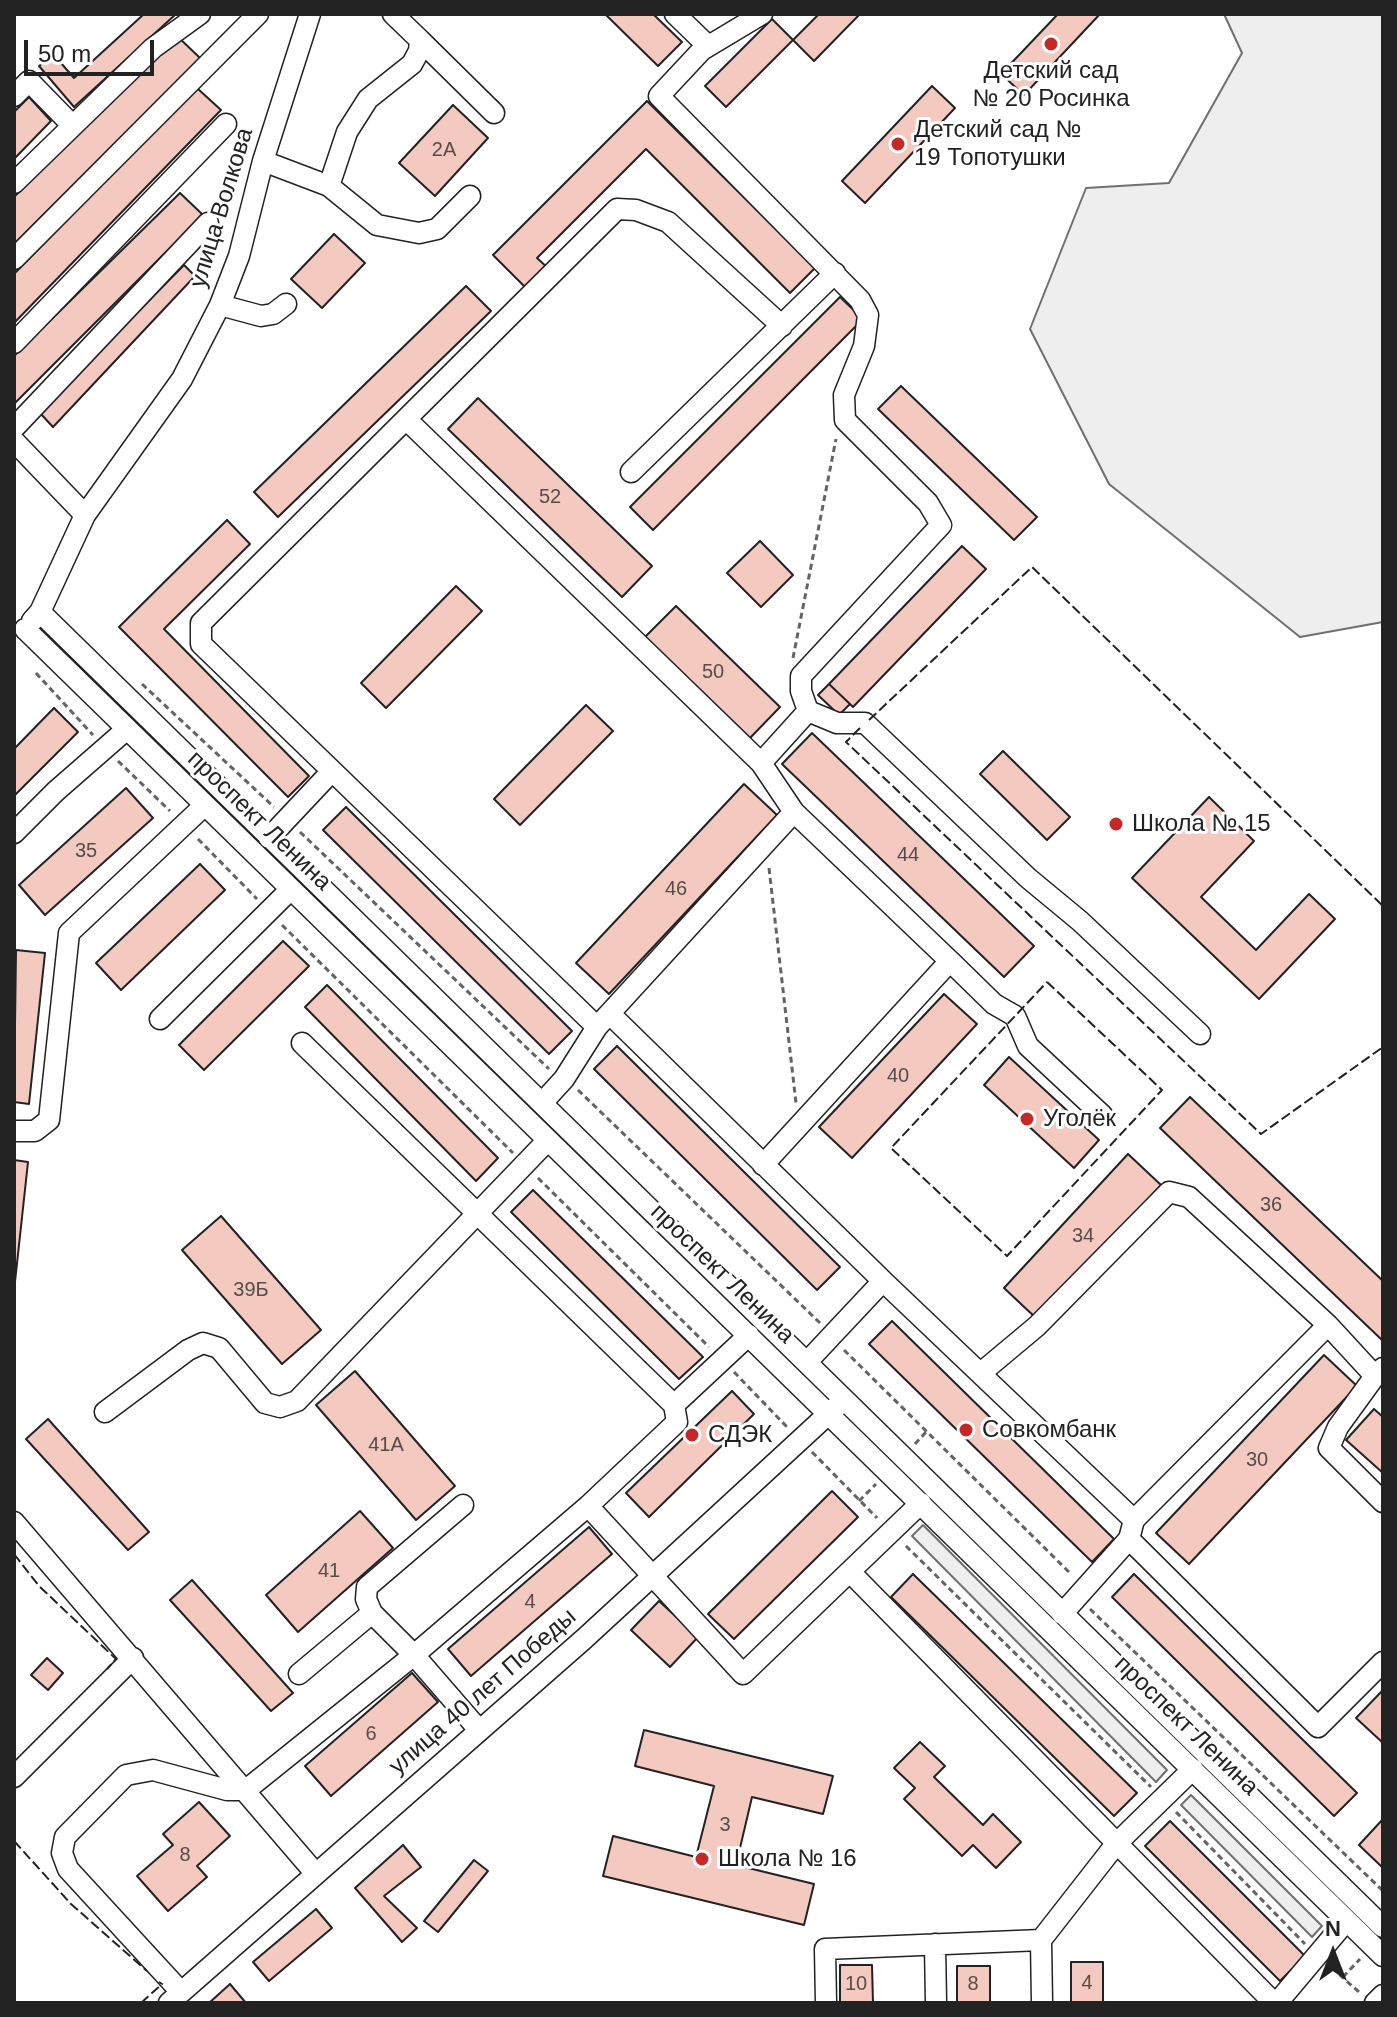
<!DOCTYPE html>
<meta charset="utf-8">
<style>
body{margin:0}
#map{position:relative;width:1397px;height:2017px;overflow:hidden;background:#fff;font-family:Arial,sans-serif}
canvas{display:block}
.frame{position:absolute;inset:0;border:16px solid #222;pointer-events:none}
.north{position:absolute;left:1293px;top:1913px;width:80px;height:80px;-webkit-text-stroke:6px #fff;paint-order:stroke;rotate:0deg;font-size:22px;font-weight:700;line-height:32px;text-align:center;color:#222}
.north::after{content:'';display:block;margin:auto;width:28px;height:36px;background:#222;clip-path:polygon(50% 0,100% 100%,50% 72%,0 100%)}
.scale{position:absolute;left:24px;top:40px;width:130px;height:36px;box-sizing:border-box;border:4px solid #222;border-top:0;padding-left:10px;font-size:24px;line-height:28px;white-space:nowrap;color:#222;-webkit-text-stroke:6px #fff;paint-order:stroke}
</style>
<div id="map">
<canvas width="1397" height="2017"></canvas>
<div class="frame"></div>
<div class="north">N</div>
<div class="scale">50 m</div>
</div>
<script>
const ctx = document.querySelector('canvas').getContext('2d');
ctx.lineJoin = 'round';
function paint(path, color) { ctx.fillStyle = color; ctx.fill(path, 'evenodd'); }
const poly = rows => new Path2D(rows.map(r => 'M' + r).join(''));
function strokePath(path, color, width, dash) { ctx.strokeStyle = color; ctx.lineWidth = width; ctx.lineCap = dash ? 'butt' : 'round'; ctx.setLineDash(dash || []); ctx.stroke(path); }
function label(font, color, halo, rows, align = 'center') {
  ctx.font = font + ' Arial,sans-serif'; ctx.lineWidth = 6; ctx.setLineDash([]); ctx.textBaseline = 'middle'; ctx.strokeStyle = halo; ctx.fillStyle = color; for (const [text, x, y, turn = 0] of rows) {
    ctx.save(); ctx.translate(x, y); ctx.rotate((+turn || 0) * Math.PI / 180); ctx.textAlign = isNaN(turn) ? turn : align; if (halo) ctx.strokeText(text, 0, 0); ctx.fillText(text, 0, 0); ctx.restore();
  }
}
const green = poly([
 [1224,14,1383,14,1383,622,1300,637,1109,484,1030,329,1086,188,1169,183,1242,53,1224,14],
 [923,1525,1167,1770,1156,1782,912,1536,923,1525],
 [1191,1795,1322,1926,1312,1937,1181,1805,1191,1795]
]);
paint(green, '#eee');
strokePath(green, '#6f6f6f', 2);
const building = poly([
 [144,14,176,14,74,107,39,66,54,55,74,78,144,14],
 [605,14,653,14,682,42,658,66,605,14],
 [819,14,860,14,814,61,793,40,819,14],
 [1058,14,1100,14,1024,95,1001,74,1058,14],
 [772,19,793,40,726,107,705,86,772,19],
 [176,35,200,58,14,244,14,197,176,35],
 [932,86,955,108,865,203,842,181,932,86],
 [197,88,221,110,14,323,14,274,197,88],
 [29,97,51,121,14,159,14,112,29,97],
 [647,101,815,268,790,293,646,149,537,258,549,269,528,290,493,255,647,101],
 [453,105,488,138,435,196,399,163,453,105],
 [180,193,203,215,15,403,14,356,180,193],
 [334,234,365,263,322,308,291,279,334,234],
 [184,265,195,276,53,427,39,412,184,265],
 [466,286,491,311,278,517,254,492,466,286],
 [840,297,863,319,653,530,630,507,840,297],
 [901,386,1037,517,1014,540,878,409,901,386],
 [478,398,652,566,622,597,448,429,478,398],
 [227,520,250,544,164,629,309,776,288,797,119,627,227,520],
 [760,541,793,575,761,607,727,573,760,541],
 [962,546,986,569,853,707,829,684,962,546],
 [456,586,482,611,386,708,361,683,456,586],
 [676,606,780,707,750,738,645,637,676,606],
 [829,684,850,704,839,715,818,695,829,684],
 [586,705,613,731,520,825,494,799,586,705],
 [54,708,78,732,14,796,14,749,54,708],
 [812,733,1034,946,1004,977,782,764,812,733],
 [1003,751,1070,817,1047,840,980,774,1003,751],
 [744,784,777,815,609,994,576,963,744,784],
 [126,788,153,818,45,915,19,885,126,788],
 [1209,797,1254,841,1201,897,1256,950,1309,894,1335,919,1259,999,1132,878,1209,797],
 [346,807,572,1031,549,1054,323,830,346,807],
 [200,864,225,890,121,990,96,963,200,864],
 [283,941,309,966,204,1070,179,1045,283,941],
 [16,950,45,953,29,1104,14,1102,16,950],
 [327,985,498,1158,476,1181,305,1007,327,985],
 [944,994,977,1024,852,1158,819,1127,944,994],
 [617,1046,840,1267,817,1290,594,1069,617,1046],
 [1009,1057,1099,1140,1074,1168,984,1085,1009,1057],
 [1190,1097,1383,1281,1383,1341,1160,1128,1190,1097],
 [1128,1154,1161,1185,1037,1319,1004,1288,1128,1154],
 [14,1160,28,1162,14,1291,14,1160],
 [533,1190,703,1357,679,1379,511,1212,533,1190],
 [221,1216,321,1330,282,1364,182,1250,221,1216],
 [892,1321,1114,1539,1092,1562,869,1344,892,1321],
 [1324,1355,1357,1386,1189,1564,1156,1533,1324,1355],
 [355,1371,455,1486,416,1520,316,1405,355,1371],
 [732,1391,754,1414,649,1517,626,1493,732,1391],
 [1374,1409,1383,1417,1383,1473,1346,1440,1374,1409],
 [48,1419,149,1532,128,1550,26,1439,48,1419],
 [832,1491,858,1517,734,1639,708,1614,832,1491],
 [360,1511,393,1548,298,1632,266,1595,360,1511],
 [589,1527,612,1554,471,1676,448,1649,589,1527],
 [913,1574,1137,1793,1114,1816,891,1597,913,1574],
 [1134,1574,1357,1793,1334,1816,1112,1597,1134,1574],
 [192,1580,293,1693,271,1711,170,1600,192,1580],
 [659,1601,698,1637,670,1667,631,1630,659,1601],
 [47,1658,63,1673,48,1690,31,1675,47,1658],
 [412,1673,438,1702,331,1796,305,1766,412,1673],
 [1383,1690,1383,1743,1356,1718,1383,1690],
 [644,1730,833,1776,823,1814,752,1797,736,1865,814,1884,804,1925,603,1876,613,1836,696,1857,714,1786,635,1766,644,1730],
 [920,1742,945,1766,934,1777,983,1825,993,1814,1021,1842,996,1868,973,1845,962,1856,904,1799,915,1788,894,1768,920,1742],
 [199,1802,230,1836,197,1866,207,1877,168,1911,137,1876,173,1845,163,1834,199,1802],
 [1383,1819,1383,1868,1359,1845,1383,1819],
 [1170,1821,1305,1956,1280,1981,1145,1846,1170,1821],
 [403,1845,421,1867,384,1896,417,1928,402,1942,355,1888,403,1845],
 [474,1860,488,1871,438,1932,424,1921,474,1860],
 [316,1909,332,1928,269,1981,253,1962,316,1909],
 [1071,1962,1103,1962,1103,2003,1071,2003,1071,1962],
 [840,1965,872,1965,873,2003,840,2003,840,1965],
 [957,1966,990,1966,990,2003,957,2003,957,1966],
 [230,1984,246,2003,209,2003,230,1984]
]);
paint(building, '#f3c9c0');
strokePath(building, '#222', 2);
const minor = poly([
 [675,14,708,46],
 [762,14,702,50,659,96,860,300,868,315,864,346,844,395,845,420,928,503,941,525,801,676,801,691,808,711,761,763,794,812],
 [420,40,494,113],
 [14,96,29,81,72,125],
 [263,161,329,186,347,132,368,99,412,64,419,51,420,40,393,14],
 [14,183,153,48,200,14],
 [329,186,377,225,419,233,437,229,470,196],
 [14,259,258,14],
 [220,305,261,316,273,314,286,304],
 [14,343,226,124],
 [408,421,761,763],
 [14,428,208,223],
 [14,441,85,515],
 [631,472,835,273],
 [40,612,1383,1927],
 [32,621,40,612,85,515,182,379,220,305,239,256,263,161,310,14],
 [25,629,1383,1956],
 [808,711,837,723,865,723,1028,878,1080,921,1200,1034],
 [14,833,56,791,127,729],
 [269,838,332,771],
 [950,961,994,1004,1015,1016,1028,1046,1102,1115],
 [610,1014,883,1281],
 [160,1019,291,889],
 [597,1027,201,644,201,623,617,209,636,210,668,222,782,326],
 [302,1043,674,1405],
 [542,1103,564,1079,597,1027,794,812,950,961,763,1165],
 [14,1131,35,1131,49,1120,69,933,205,805],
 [1328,1325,1375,1376,1383,1368],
 [807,1362,883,1281,1134,1520],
 [982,1372,1037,1326,1169,1192,1189,1197,1328,1325,1134,1520,1129,1539],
 [1375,1376,1338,1427,1329,1448,1383,1502],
 [105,1412,188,1350,203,1343,219,1348,265,1403,280,1407,297,1401,548,1140],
 [463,1505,367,1587,366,1599,372,1613,414,1655,479,1730],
 [588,1506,743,1674,921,1503],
 [14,1522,316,1874],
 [851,1573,1274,2003],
 [1062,1614,1129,1539,1318,1727,1383,1662],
 [299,1674,372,1613],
 [14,1777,133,1658],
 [1041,1940,1042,2003],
 [935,1944,936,2003],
 [181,1992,68,1869,62,1853,65,1837,126,1775,153,1770,227,1790,246,1790,414,1655,588,1506,677,1422,674,1405,749,1335],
 [169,2003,584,1639,837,1406],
 [826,2003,825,1949,1041,1940,1116,1844,1193,1769],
 [1277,2003,1346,1921],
 [1375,2003,1383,1995]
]);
strokePath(minor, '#222', 23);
strokePath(poly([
 [793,658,836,439],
 [36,673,93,735],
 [142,684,274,807],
 [118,761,170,811],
 [300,832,549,1069],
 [198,839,257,899],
 [769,868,796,1103],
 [282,925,513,1153],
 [578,1090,820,1323],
 [538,1178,709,1347],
 [844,1350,1071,1574],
 [734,1372,787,1427],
 [915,1444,926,1432],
 [812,1452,877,1518],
 [859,1501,876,1484],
 [906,1546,1151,1787],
 [1090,1609,1383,1891],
 [1176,1812,1305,1944],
 [1332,1968,1359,1992],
 [1343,1977,1360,1959]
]), '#646464', 3, [6, 4]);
strokePath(minor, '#fff', 20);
strokePath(poly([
 [869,720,1032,567,1383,906],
 [860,728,846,742,1261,1134,1383,1047],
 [1047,982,1162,1090,1007,1256,891,1148,1047,982],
 [14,1554,39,1586,116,1659,107,1669],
 [14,1841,71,1904,147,1971],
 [141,2003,162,1984,159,1982]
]), '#222', 2, [10, 4]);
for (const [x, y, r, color] of [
 [1051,44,8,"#c62828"],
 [898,144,8,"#c62828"],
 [1116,824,8,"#c62828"],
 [1027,1119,8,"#c62828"],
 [966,1430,8,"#c62828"],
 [692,1435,8,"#c62828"],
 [702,1859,8,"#c62828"]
]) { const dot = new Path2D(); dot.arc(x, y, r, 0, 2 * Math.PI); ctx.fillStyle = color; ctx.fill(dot); strokePath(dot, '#fff', 3); }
label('20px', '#564c4a', null, [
 ["2А",444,150],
 ["52",550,497],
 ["50",713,672],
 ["35",86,851],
 ["44",908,855],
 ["46",676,889],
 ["40",898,1076],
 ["36",1271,1205],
 ["34",1083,1236],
 ["39Б",251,1290],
 ["41А",386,1445],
 ["30",1257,1460],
 ["41",329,1571],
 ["4",530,1602],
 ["6",371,1734],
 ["3",725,1825],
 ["8",185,1855],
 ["4",1087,1983],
 ["10",856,1984],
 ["8",973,1984]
]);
label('24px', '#222', '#fff', [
 ["Детский сад",1051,71,"center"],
 ["№ 20 Росинка",1051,99,"center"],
 ["Детский сад №",914,130],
 ["19 Топотушки",914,158],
 ["Школа № 15",1132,824],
 ["Уголёк",1043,1119],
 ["Совкомбанк",982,1430],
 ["СДЭК",708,1435],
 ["Школа № 16",718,1859]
], 'left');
label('24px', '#222', '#fff', [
 ["улица Волкова",222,208,-73],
 ["проспект Ленина",259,821,44],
 ["проспект Ленина",722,1274,44],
 ["улица 40 лет Победы",483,1692,-41],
 ["проспект Ленина",1186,1726,44]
]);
</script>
